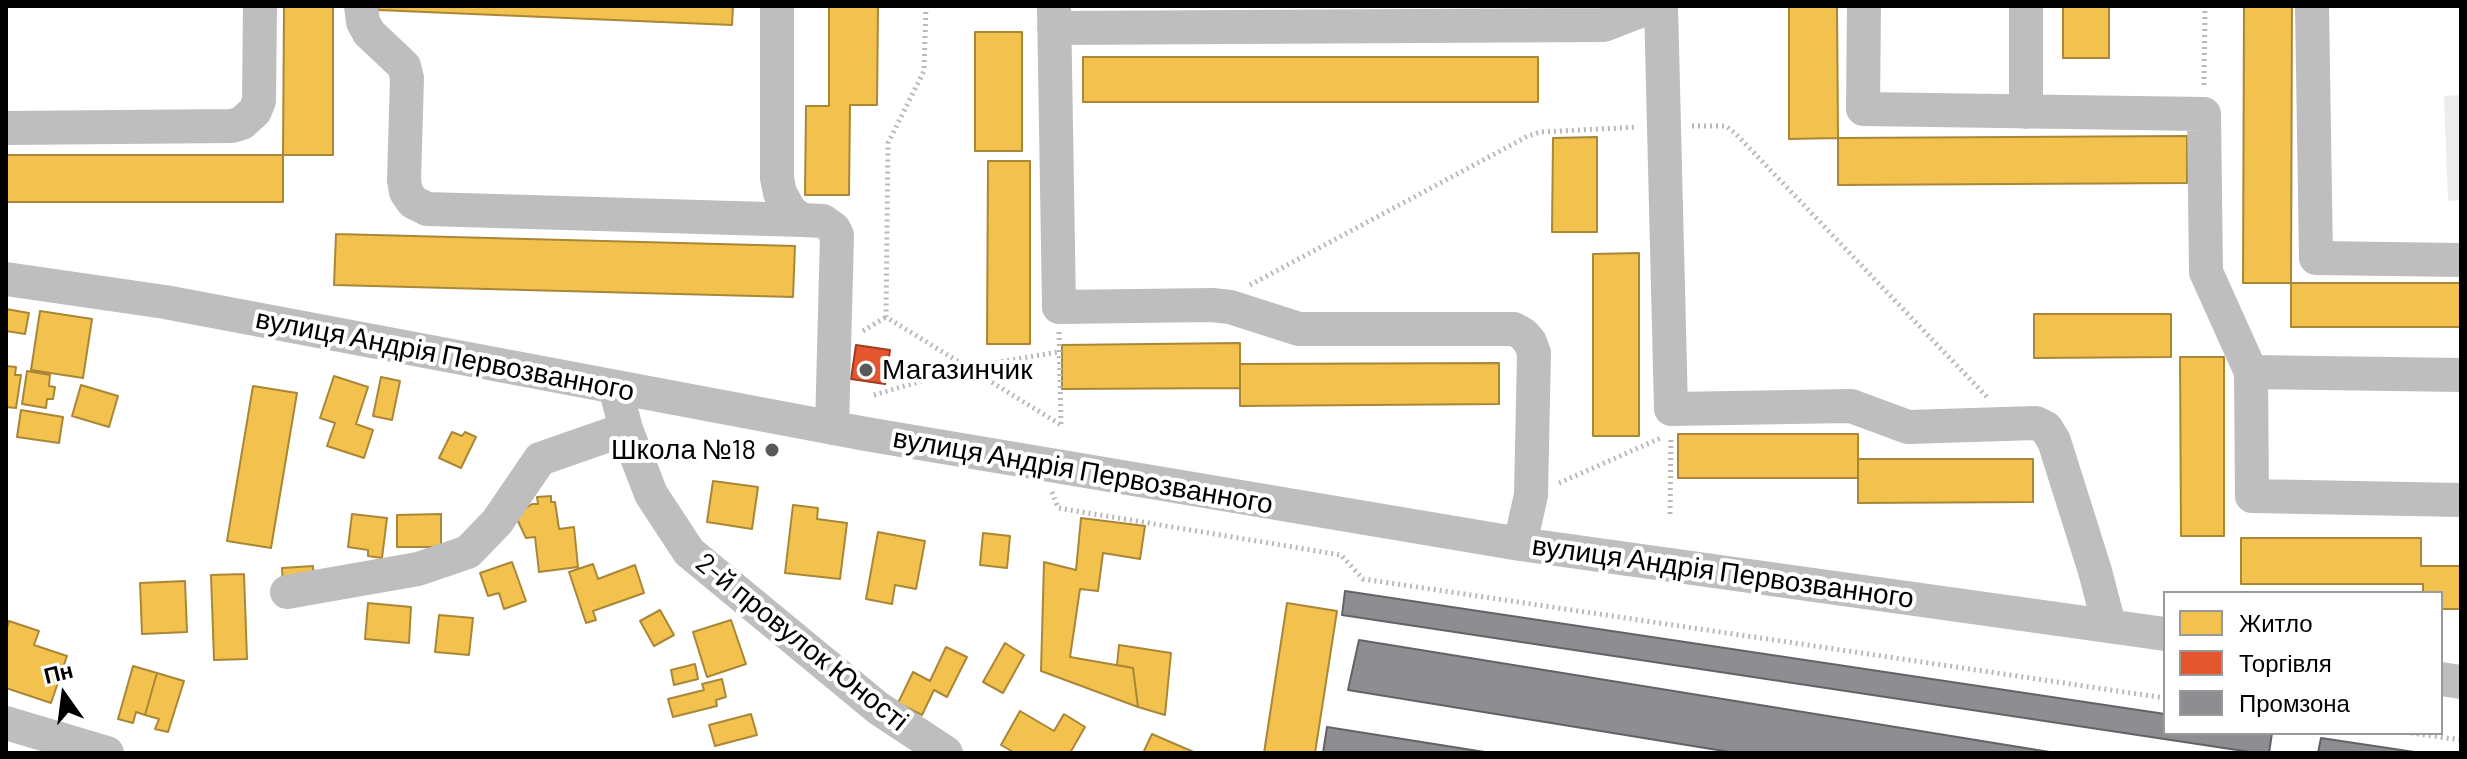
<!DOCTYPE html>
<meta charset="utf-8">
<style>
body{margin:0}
#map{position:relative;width:2467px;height:759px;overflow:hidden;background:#fff;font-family:Barlow,sans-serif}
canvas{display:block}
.frame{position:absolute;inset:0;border:8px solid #000;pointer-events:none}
.legend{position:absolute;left:2163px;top:591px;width:280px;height:144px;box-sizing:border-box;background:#fff;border:2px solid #999;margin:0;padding:10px 14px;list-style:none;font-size:24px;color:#000}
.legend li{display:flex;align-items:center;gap:16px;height:40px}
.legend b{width:40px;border:2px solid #999}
.north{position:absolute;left:24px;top:655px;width:80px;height:80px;-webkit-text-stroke:6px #fff;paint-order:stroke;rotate:346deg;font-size:22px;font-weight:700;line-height:32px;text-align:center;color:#000}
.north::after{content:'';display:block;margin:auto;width:28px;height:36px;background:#000;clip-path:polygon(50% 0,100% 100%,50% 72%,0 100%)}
</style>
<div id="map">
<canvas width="2467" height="759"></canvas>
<div class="frame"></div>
<ul class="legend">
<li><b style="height:22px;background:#f2c14e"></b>Житло</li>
<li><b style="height:22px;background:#e4572e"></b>Торгівля</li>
<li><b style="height:22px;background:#8d8d92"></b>Промзона</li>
</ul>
<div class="north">Пн</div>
</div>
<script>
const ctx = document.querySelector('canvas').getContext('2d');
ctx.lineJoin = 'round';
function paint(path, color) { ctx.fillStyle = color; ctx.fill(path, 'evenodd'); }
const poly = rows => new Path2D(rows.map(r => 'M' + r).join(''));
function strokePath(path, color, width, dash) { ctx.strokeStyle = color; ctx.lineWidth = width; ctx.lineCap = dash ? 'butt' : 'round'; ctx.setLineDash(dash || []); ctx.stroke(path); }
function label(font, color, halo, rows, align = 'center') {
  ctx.font = font + ' Barlow,sans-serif'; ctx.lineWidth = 8; ctx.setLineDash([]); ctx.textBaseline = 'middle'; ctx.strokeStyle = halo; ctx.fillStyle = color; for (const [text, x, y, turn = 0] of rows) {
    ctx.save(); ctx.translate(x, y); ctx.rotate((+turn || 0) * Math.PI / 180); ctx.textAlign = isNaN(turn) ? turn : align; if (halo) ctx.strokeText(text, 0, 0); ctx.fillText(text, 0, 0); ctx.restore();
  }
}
paint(poly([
 [2461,95,2461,200,2448,201,2444,96]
]), '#ececec');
const homes = poly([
 [284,6,333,6,333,155,283,155,284,6],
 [378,6,733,6,732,25,378,10,378,6],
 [829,6,878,6,877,105,850,105,849,195,805,195,806,106,829,106,829,6],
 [1789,6,1837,6,1838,138,1789,139,1789,6],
 [2063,6,2109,6,2109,58,2063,58,2063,6],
 [2244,6,2292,6,2291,283,2243,283,2244,6],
 [975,32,1022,32,1022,151,975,151,975,32],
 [1083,57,1538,57,1538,102,1083,102,1083,57],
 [2187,136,2187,183,1838,185,1838,138,2187,136],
 [1597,137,1597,232,1552,232,1553,138,1597,137],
 [6,155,283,155,283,202,6,202,6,155],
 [988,161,1030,161,1030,344,987,344,988,161],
 [336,234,795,246,793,297,334,285,336,234],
 [1639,253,1639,436,1593,436,1593,254,1639,253],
 [2291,283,2461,283,2461,327,2291,327,2291,283],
 [6,309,29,313,25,334,6,331,6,309],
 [40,311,92,319,83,378,31,370,40,311],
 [2034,314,2171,314,2171,357,2034,358,2034,314],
 [1240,343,1240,388,1062,389,1062,345,1240,343],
 [2180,357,2224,357,2224,536,2181,536,2180,357],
 [1499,363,1499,404,1240,406,1240,364,1499,363],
 [6,366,16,367,15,375,21,375,16,408,6,407,6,366],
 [27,371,50,375,49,386,55,387,53,399,47,399,46,408,22,404,27,371],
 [334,376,368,387,356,424,373,430,364,458,327,446,335,423,320,418,334,376],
 [381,377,400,381,392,420,373,416,381,377],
 [81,385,118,396,109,427,72,416,81,385],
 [253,386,297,393,271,548,227,541,253,386],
 [21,410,63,417,59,443,17,437,21,410],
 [452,432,462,436,465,432,476,437,461,468,439,458,452,432],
 [1678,434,1858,434,1858,478,1678,478,1678,434],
 [1858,459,2033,459,2033,502,1858,503,1858,459],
 [713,481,758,487,752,529,707,522,713,481],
 [551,496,551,502,555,502,559,529,574,527,578,567,539,572,535,537,526,538,515,515,532,504,538,504,537,497,551,496],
 [793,505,818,508,817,519,847,523,840,579,785,573,793,505],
 [352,514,387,518,382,558,368,556,368,550,348,547,352,514],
 [441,514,441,547,397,547,397,515,441,514],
 [1081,518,1145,526,1140,559,1103,553,1098,591,1080,589,1070,657,1133,668,1138,707,1041,671,1044,562,1076,570,1081,518],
 [878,532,925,541,916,589,895,585,892,604,866,599,878,532],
 [983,533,1010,536,1007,568,980,565,983,533],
 [2241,538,2421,538,2421,566,2461,566,2461,609,2441,609,2441,593,2423,593,2423,584,2241,584,2241,538],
 [512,562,526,601,504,609,499,593,488,596,480,573,512,562],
 [593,564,598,579,635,565,644,593,593,611,596,620,586,623,569,572,593,564],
 [313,566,314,586,283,587,282,568,313,566],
 [244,574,247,659,214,660,211,575,244,574],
 [185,581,187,632,142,634,140,583,185,581],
 [368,603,411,607,409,643,365,639,368,603],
 [1287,603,1337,611,1315,753,1264,753,1287,603],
 [660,610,674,635,654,646,640,621,660,610],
 [439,615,473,618,469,655,435,652,439,615],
 [731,620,746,664,707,677,693,632,731,620],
 [9,621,39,631,34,645,67,656,51,703,6,688,6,631,9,621],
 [1005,643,1024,655,1003,693,983,682,1005,643],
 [1119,645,1171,653,1165,715,1138,707,1133,668,1117,665,1119,645],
 [946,647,967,657,947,697,934,690,922,715,898,703,913,672,930,681,946,647],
 [695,664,698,679,674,685,671,670,695,664],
 [133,666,157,673,145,715,136,712,133,723,118,719,133,666],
 [157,673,184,681,168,732,155,729,159,719,145,715,157,673],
 [722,679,726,697,716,700,717,706,673,717,668,699,704,690,702,684,722,679],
 [1020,711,1054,731,1064,714,1085,727,1070,753,1015,753,1001,745,1020,711],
 [751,714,757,735,715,746,709,725,751,714],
 [1152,734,1196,753,1143,753,1152,734]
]);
paint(homes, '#f2c14e');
strokePath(homes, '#a98737', 2);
const shops = poly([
 [856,345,890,350,885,384,851,379,856,345]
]);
paint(shops, '#e4572e');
strokePath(shops, '#a03d20', 2);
const industry = poly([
 [1345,591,2165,714,2165,733,2272,733,2269,753,2257,753,1342,615,1345,591],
 [1359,640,2056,753,1736,753,1348,690,1359,640],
 [1327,727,1491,753,1323,753,1327,727],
 [2321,738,2421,753,2318,753,2321,738]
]);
paint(industry, '#8d8d92');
strokePath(industry, '#636366', 2);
strokePath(poly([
 [926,6,924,71,888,143,886,317,1061,425],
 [2204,85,2205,6],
 [1692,126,1726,126,1735,133,1987,397],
 [1250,285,1528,136,1540,132,1638,127],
 [863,331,886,317],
 [1059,332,1061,425],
 [874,395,969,367,1058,352],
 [1559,483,1663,437],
 [1052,492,1058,508,1341,555,1363,579,2165,698],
 [1670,514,1671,438],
 [2411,733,2461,740]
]), '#b9b9b9', 5, [2, 4]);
strokePath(poly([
 [361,6,363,22,369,33,404,66,407,78,404,180,406,192,413,202,427,209,802,220],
 [777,6,777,178,780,193,790,211,802,220,823,221,834,229,837,235,832,428],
 [1054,6,1059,307,1212,305,1230,307,1299,329,1514,329,1523,334,1530,342,1534,353,1531,495,1520,544],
 [1661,6,1671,409,1851,406,1908,427,2036,423,2046,428,2054,441,2095,571,2109,625],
 [1864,6,1863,109,2204,114,2206,272,2251,372,2252,496,2461,500],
 [2026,6,2026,112],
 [2312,6,2316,258,2461,260],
 [1054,28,1604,25,1653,6],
 [6,128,232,126,242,123,255,111,259,101,260,6],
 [6,279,165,302,866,434,1520,544,2165,634],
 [2251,372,2461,375],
 [615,387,626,429,651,494,689,552,878,708,946,753],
 [287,592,418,569,468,552,497,522,540,459,626,429],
 [2441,679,2461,682],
 [6,723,107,753]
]), '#bebebe', 34);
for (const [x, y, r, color] of [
 [866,370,8,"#595959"],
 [772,450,8,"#595959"]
]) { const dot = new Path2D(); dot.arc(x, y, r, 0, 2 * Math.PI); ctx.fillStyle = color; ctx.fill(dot); strokePath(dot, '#fff', 3); }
label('28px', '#000', '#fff', [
 ["вулиця Андрія Первозванного",445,355,11],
 ["вулиця Андрія Первозванного",1083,471,10],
 ["вулиця Андрія Первозванного",1723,572,8],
 ["2-й провулок Юності",802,642,39]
]);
label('28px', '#000', '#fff', [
 ["Магазинчик",882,370],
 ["Школа №18",756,450,"right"]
], 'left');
</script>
